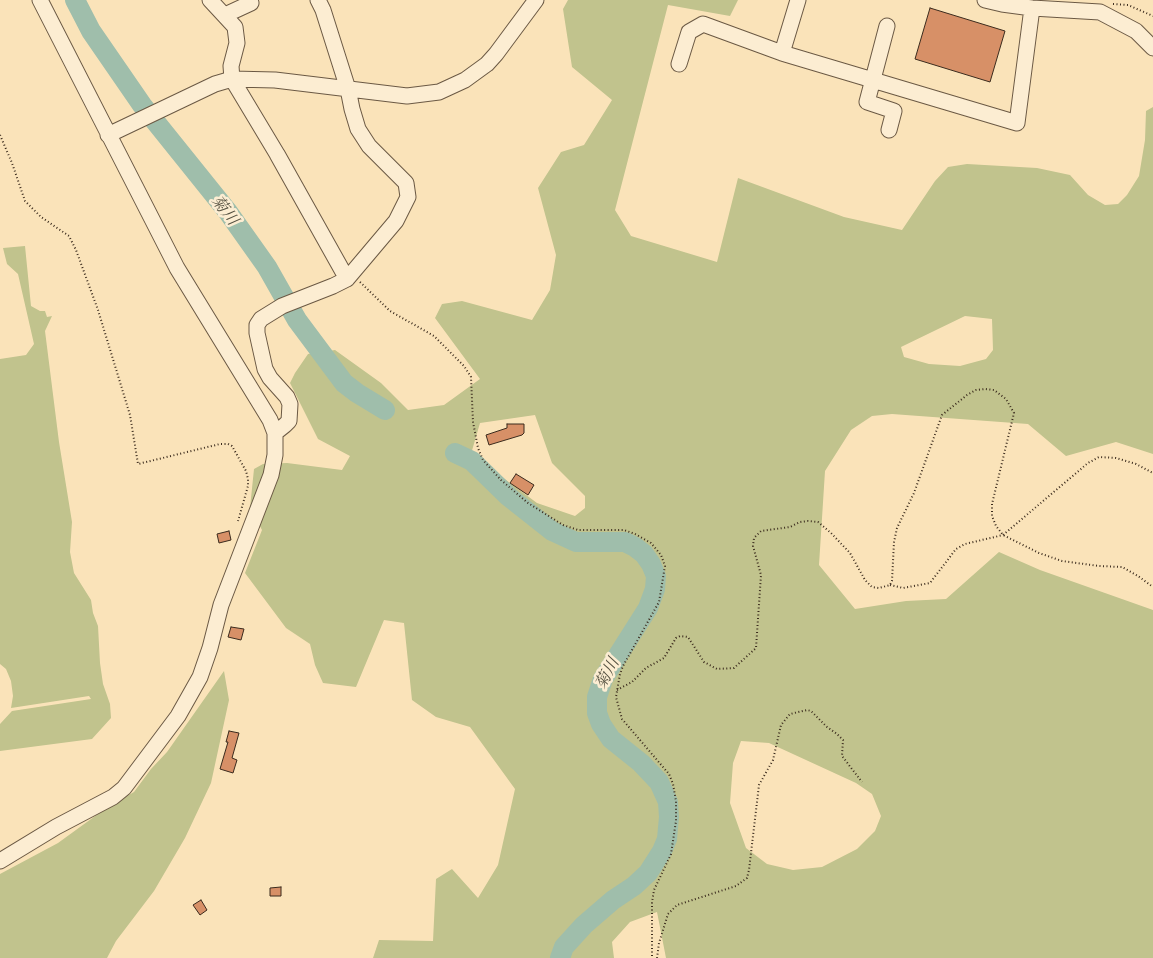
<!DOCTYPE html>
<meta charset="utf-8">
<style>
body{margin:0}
canvas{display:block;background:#fae3b9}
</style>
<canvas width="1153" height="958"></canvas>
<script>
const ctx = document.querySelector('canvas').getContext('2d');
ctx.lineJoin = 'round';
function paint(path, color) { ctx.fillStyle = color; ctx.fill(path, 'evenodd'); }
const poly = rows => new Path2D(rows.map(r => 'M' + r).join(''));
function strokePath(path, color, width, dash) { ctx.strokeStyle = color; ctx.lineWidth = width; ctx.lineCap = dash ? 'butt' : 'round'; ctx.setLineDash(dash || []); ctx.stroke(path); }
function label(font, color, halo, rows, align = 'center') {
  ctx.font = font + ' "IM FELL French Canon","Noto Serif JP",serif'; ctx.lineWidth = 5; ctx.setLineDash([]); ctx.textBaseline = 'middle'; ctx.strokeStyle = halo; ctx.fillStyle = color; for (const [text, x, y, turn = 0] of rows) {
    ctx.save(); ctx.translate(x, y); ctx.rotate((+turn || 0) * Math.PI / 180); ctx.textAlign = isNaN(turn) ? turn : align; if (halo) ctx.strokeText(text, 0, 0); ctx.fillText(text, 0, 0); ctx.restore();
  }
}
paint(poly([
 [568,0,738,0,730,16,668,5,615,210,631,236,717,262,738,178,844,217,902,230,935,181,948,167,967,164,1037,168,1070,175,1088,195,1105,205,1118,204,1127,195,1139,176,1145,140,1146,111,1153,107,1153,454,1116,442,1066,456,1028,424,892,414,872,416,851,430,825,471,819,565,855,609,906,601,946,599,999,552,1040,570,1153,610,1153,958,666,958,657,912,630,922,612,942,614,958,373,958,379,940,433,941,436,879,452,869,478,898,498,865,515,789,470,727,436,717,412,700,404,623,384,620,356,687,323,683,315,665,310,644,286,628,245,573,262,530,250,508,254,469,263,464,287,463,342,470,350,456,318,439,290,383,295,373,308,354,335,350,381,383,408,410,444,405,480,379,435,318,442,304,462,301,532,320,550,290,556,255,538,188,561,152,584,145,612,100,572,67,563,9],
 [965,316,992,319,993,350,986,359,960,366,929,364,904,357,901,347],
 [535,415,552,463,585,496,585,508,575,516,537,503,471,454,480,423],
 [741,741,769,743,856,783,872,794,881,816,875,831,857,849,822,867,793,870,767,864,746,848,730,803,733,763],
 [25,246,31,306,40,311,45,311,47,317,52,316,45,331,59,442,72,522,70,552,74,573,91,600,93,613,98,626,100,663,103,684,110,704,111,718,92,739,0,751,0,724,12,711,91,699,89,696,11,708,13,696,11,681,6,669,0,664,0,359,26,355,34,344,18,274,7,264,3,248],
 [224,671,229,700,211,783,185,838,154,891,116,941,107,958,0,958,0,874,58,843,109,806,134,792,151,769,167,752]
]), '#c1c38d');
strokePath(poly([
 [75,0,91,31,142,105,228,212,267,267,297,320,344,383,357,393,385,410],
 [455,453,472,461,509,497,552,531,576,542,625,542,635,547,644,554,651,564,656,576,655,589,648,608,603,679,597,697,597,713,601,724,611,739,641,763,659,782,668,802,669,817,667,839,662,851,648,873,634,886,613,900,584,925,564,947,560,958]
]), '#9fbeab', 20);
const building = poly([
 [930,8,1005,31,990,82,915,59,930,8],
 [507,424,524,424,524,433,522,435,489,445,486,435,507,428,507,424],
 [516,474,534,485,528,495,510,483,516,474],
 [229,531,231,540,219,543,217,534,229,531],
 [231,627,244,629,241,640,228,637,231,627],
 [229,731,239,733,232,758,237,760,233,773,220,769,228,742,226,742,229,731],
 [281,887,281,896,270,896,270,888,281,887],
 [201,900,207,910,200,915,193,905,201,900]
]);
paint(building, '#d79067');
strokePath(building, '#3b2b1d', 1);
const minor = poly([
 [210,0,235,27,237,43,231,66,232,79,277,154,347,279],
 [985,0,1002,4,1032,8,1100,12,1136,31,1153,48],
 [225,15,251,3],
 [887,26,867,102,894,111,889,130],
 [782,53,798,0],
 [679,64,689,32,703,24,782,53,1017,123,1032,8],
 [108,135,215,84,232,79,275,80,407,96,439,92,465,80,487,64,496,54,536,0],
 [275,433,285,425,289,421,290,404,287,397,270,378,265,369,257,333,257,325,261,319,282,306,333,286,347,279,396,221,408,197,406,183,369,146,358,129,352,109,348,89,323,10,318,0],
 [0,861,56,827,113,797,124,788,178,716,200,677,210,648,221,605,271,475,275,455,275,433,270,420,177,268,40,0]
]);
strokePath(minor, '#6b5944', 17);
strokePath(poly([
 [1113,4,1128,5,1153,16],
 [0,135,12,163,25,201,41,217,69,236,76,250,98,310,130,415,138,464,220,444,228,444,232,446,246,471,248,479,248,486,238,521],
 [360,282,390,311,434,336,464,366,471,377,473,422,478,448,483,460,501,480,528,503,563,525,578,530,624,530,635,534,651,543,661,555,665,566,659,602,623,666,620,674,616,697,622,719,669,774,673,784,676,801,676,821,671,854,654,890,652,903,652,958],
 [890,585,903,588,930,583,956,549,965,544,1003,535,1088,463,1099,457,1116,458,1136,464,1153,473],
 [617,690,632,682,646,668,664,658,676,638,680,636,688,637,704,662,717,669,734,668,756,648,761,575,753,546,754,538,761,531,790,527,800,522,808,521,818,522,831,533,850,553,865,580,872,587,879,588,890,585,892,581,894,542,897,528,914,493,942,415,967,395,976,390,985,389,994,390,1006,399,1014,413,992,504,992,516,996,526,1003,535,1039,553,1062,561,1099,566,1122,567,1138,576,1153,587],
 [657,958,659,943,668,914,677,905,736,886,747,878,749,870,759,785,773,760,781,725,790,714,807,710,811,711,827,727,837,734,843,740,842,756,862,782]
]), '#3b2b1d', 2, [1, 2.5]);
strokePath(minor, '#fcedd2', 15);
label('italic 16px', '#545040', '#fcedd2', [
 ["菊川",224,211,52],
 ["菊川",608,674,-62]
]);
</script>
